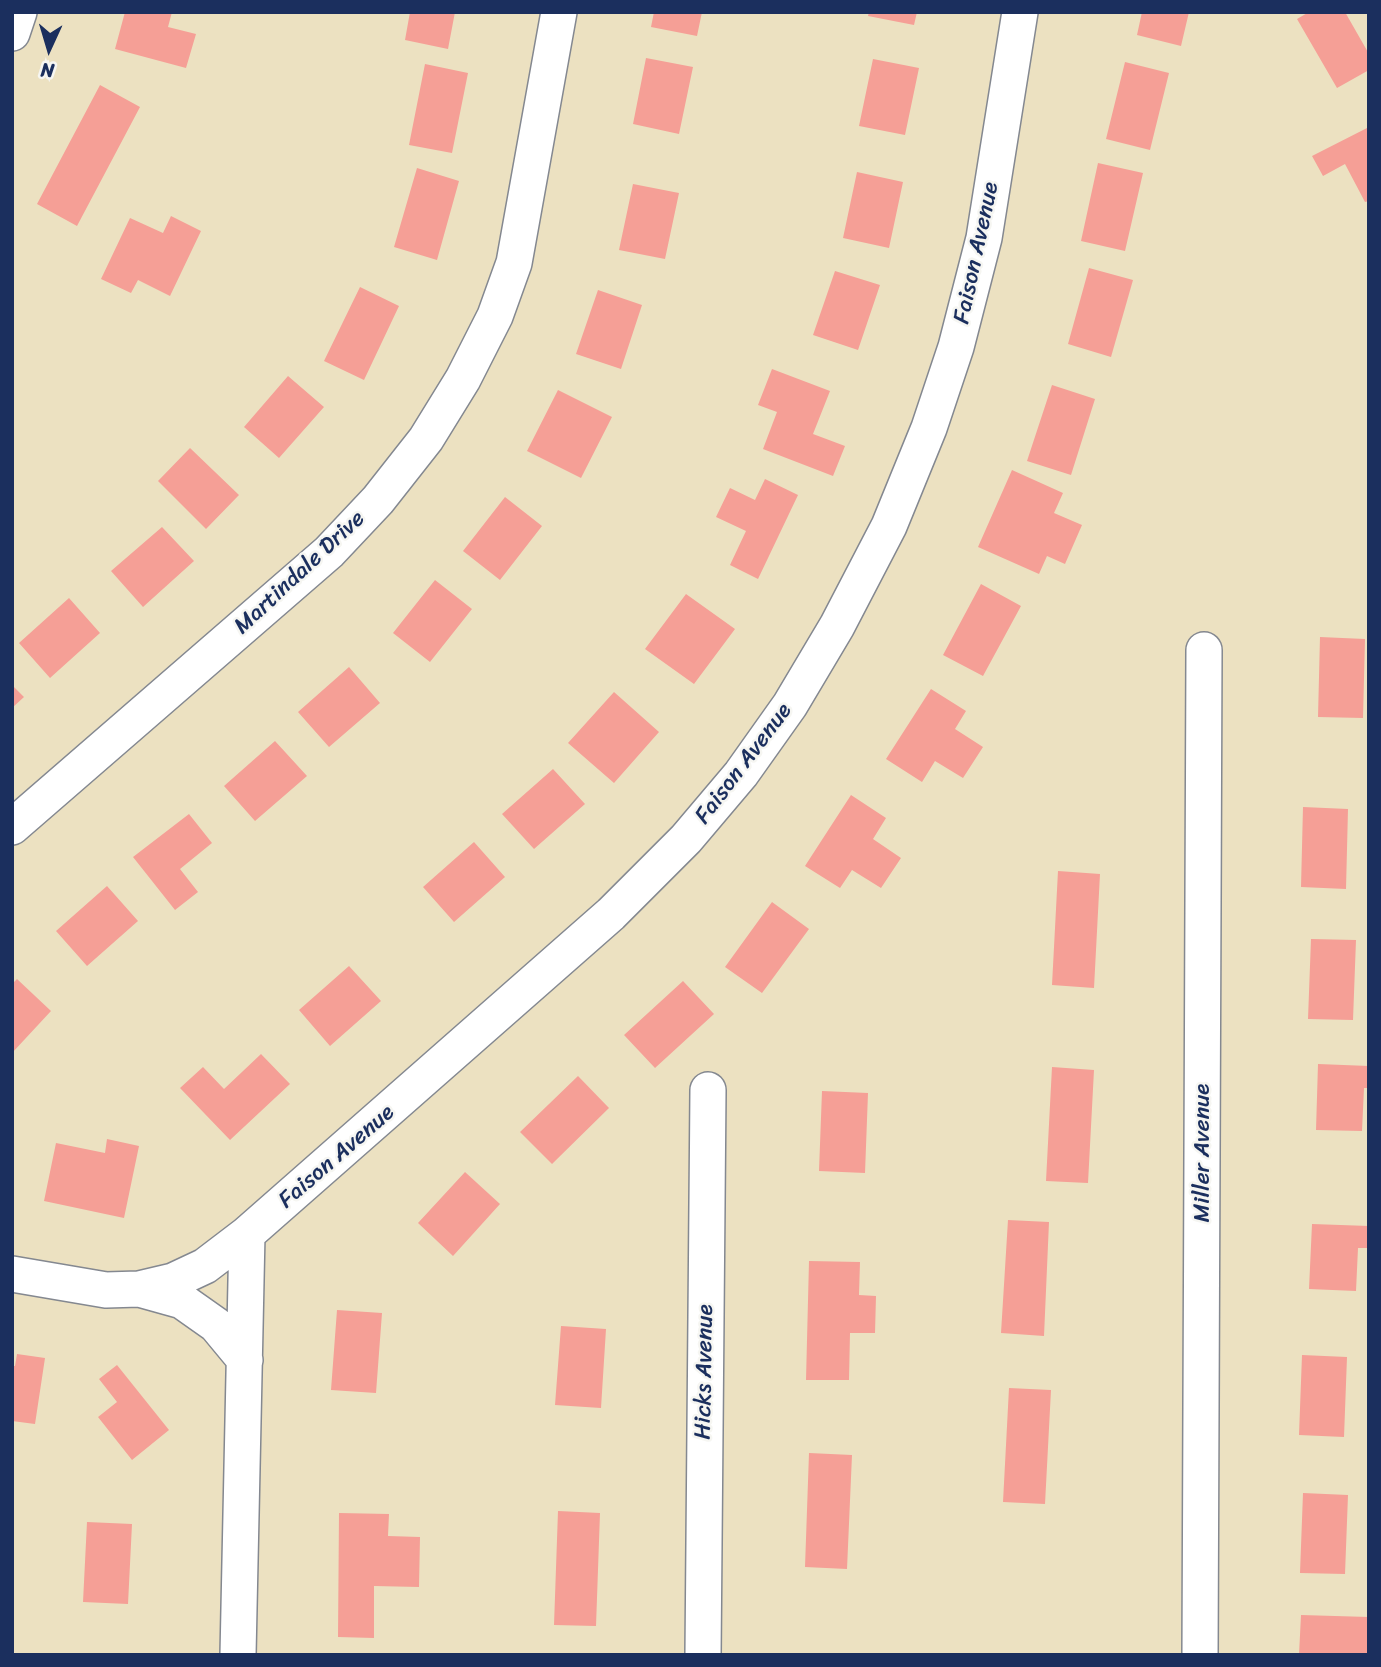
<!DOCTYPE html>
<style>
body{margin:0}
#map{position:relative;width:1381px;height:1667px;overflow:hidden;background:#ece1c1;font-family:Sriracha,sans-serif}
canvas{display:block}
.frame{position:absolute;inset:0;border:14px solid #1b2f5e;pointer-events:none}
.north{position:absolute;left:14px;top:14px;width:70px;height:70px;-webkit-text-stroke:5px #f6f6f2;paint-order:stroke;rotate:184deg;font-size:19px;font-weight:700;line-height:28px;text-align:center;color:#1b2f5e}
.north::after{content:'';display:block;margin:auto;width:24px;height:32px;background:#1b2f5e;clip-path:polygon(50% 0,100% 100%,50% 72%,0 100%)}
</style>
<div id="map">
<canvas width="1381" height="1667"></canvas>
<div class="frame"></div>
<div class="north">N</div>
</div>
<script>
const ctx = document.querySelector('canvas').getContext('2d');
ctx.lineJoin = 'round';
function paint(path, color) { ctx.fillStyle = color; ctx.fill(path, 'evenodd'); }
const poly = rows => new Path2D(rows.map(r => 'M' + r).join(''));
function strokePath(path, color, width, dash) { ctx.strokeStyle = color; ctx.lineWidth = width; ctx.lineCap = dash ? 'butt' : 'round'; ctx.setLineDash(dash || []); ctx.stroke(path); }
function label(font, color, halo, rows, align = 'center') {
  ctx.font = font + ' Sriracha,sans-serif'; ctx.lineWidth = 5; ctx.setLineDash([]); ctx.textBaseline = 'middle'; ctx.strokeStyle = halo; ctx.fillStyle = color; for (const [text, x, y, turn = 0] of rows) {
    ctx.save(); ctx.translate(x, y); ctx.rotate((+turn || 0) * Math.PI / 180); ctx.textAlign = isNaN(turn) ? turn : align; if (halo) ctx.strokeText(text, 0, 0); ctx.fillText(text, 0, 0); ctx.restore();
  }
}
paint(poly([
 [125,12,172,12,168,27,196,34,186,68,115,49],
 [410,12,455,12,448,49,405,40],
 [654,12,702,12,697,36,651,27],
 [869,12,917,12,914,25,868,16],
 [1142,12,1189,12,1181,46,1137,35],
 [1309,12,1345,12,1369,54,1369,70,1337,88,1297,19],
 [646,58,693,67,679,134,633,124],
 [873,59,919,68,905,135,859,126],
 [1125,62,1169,73,1150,150,1106,139],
 [425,64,468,73,452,153,409,145],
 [100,85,140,107,77,226,37,204],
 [1369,127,1369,201,1365,202,1345,164,1323,176,1312,156],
 [1098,163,1143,173,1125,251,1081,241],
 [417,168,459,181,437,260,394,247],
 [857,172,903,182,889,248,843,238],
 [633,184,679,193,665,259,619,250],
 [171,216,201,231,170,296,138,280,131,293,101,279,130,218,163,233],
 [1089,268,1133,280,1111,357,1068,344],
 [835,271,880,285,858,350,813,335],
 [360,287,399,306,364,380,324,361],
 [598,290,642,305,621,369,576,354],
 [772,369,830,391,813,434,845,446,833,476,763,449,777,412,758,405],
 [288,376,324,407,279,458,244,427],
 [1052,385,1095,399,1071,475,1027,461],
 [558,390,612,417,581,478,527,451],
 [190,448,239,495,206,529,158,481],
 [1012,470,1063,493,1054,513,1082,525,1065,564,1047,556,1039,574,978,547],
 [765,479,798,495,758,579,730,565,746,531,716,517,730,488,755,500],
 [505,497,542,526,500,580,463,551],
 [162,527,194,561,143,607,111,571],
 [435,580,472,609,430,662,393,633],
 [981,584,1021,606,983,676,943,655],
 [686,594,735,629,694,684,645,649],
 [69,598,100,633,50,678,19,643],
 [1320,637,1365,639,1363,718,1318,717],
 [349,667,380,703,329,747,298,712],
 [12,685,24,697,12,708],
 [931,689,966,711,955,729,983,747,963,778,935,761,922,782,886,759],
 [614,692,659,732,614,783,568,743],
 [275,741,307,776,255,821,224,786],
 [553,769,585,804,534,849,502,814],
 [851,795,886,818,873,839,901,858,881,888,852,870,840,888,805,866],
 [1303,807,1348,809,1346,889,1301,887],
 [189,814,212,843,180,869,198,892,175,910,133,857],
 [474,842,505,877,454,922,423,887],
 [1058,871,1100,874,1094,988,1052,985],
 [107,886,138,921,87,966,56,931],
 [772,902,809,929,762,993,725,967],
 [1311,939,1356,940,1353,1020,1308,1019],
 [349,966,381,1001,330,1046,299,1010],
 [17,979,51,1011,12,1053,12,984],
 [683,981,714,1014,655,1068,624,1035],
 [261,1054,290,1084,230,1140,180,1088,203,1067,224,1089],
 [1318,1064,1369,1066,1369,1088,1364,1088,1362,1131,1316,1130],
 [1052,1067,1094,1070,1088,1183,1046,1181],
 [578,1076,609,1108,552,1164,520,1132],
 [822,1091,868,1093,865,1173,819,1171],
 [107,1139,139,1146,124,1218,44,1201,56,1143,105,1153],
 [465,1172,500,1204,453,1256,418,1223],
 [1008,1220,1049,1222,1044,1336,1001,1333],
 [1312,1224,1369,1226,1369,1248,1358,1248,1356,1291,1309,1289],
 [809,1261,860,1262,859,1295,876,1296,875,1333,850,1333,849,1380,806,1380],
 [337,1310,382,1313,376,1393,331,1390],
 [561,1326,606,1329,601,1408,555,1405],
 [17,1354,45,1358,35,1424,12,1421,12,1366,15,1366],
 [1302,1355,1347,1357,1344,1437,1299,1435],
 [117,1365,169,1430,132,1460,98,1417,117,1402,99,1379],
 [1009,1388,1051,1390,1045,1504,1003,1502],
 [809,1453,852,1455,847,1569,805,1567],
 [1303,1493,1348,1495,1345,1574,1300,1573],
 [558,1511,600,1513,596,1626,554,1625],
 [339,1513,389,1514,388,1536,420,1537,419,1587,374,1586,374,1638,338,1637],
 [87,1522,132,1524,128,1604,83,1602],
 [1301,1615,1369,1617,1369,1655,1299,1655]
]), '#f59f96');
const minor = poly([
 [12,33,19,12],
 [12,827,329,552,378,500,426,439,463,379,495,316,514,263,559,12],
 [12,1274,106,1290,139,1289,173,1281,205,1266,247,1234],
 [139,1289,182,1301,216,1325,245,1360],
 [238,1655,247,1234,611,914,686,839,741,774,790,705,837,626,889,526,929,428,956,347,984,238,1020,12],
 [703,1655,708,1090],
 [1200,1655,1204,650]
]);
strokePath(minor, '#848890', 38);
strokePath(minor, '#fff', 35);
label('23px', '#1b2f5e', '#f6f6f2', [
 ["Faison Avenue",977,253,-78],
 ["Martindale Drive",300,573,-43],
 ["Faison Avenue",744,764,-53],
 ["Miller Avenue",1203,1153,-90],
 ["Faison Avenue",337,1157,-41],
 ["Hicks Avenue",705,1372,-89]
]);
</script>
